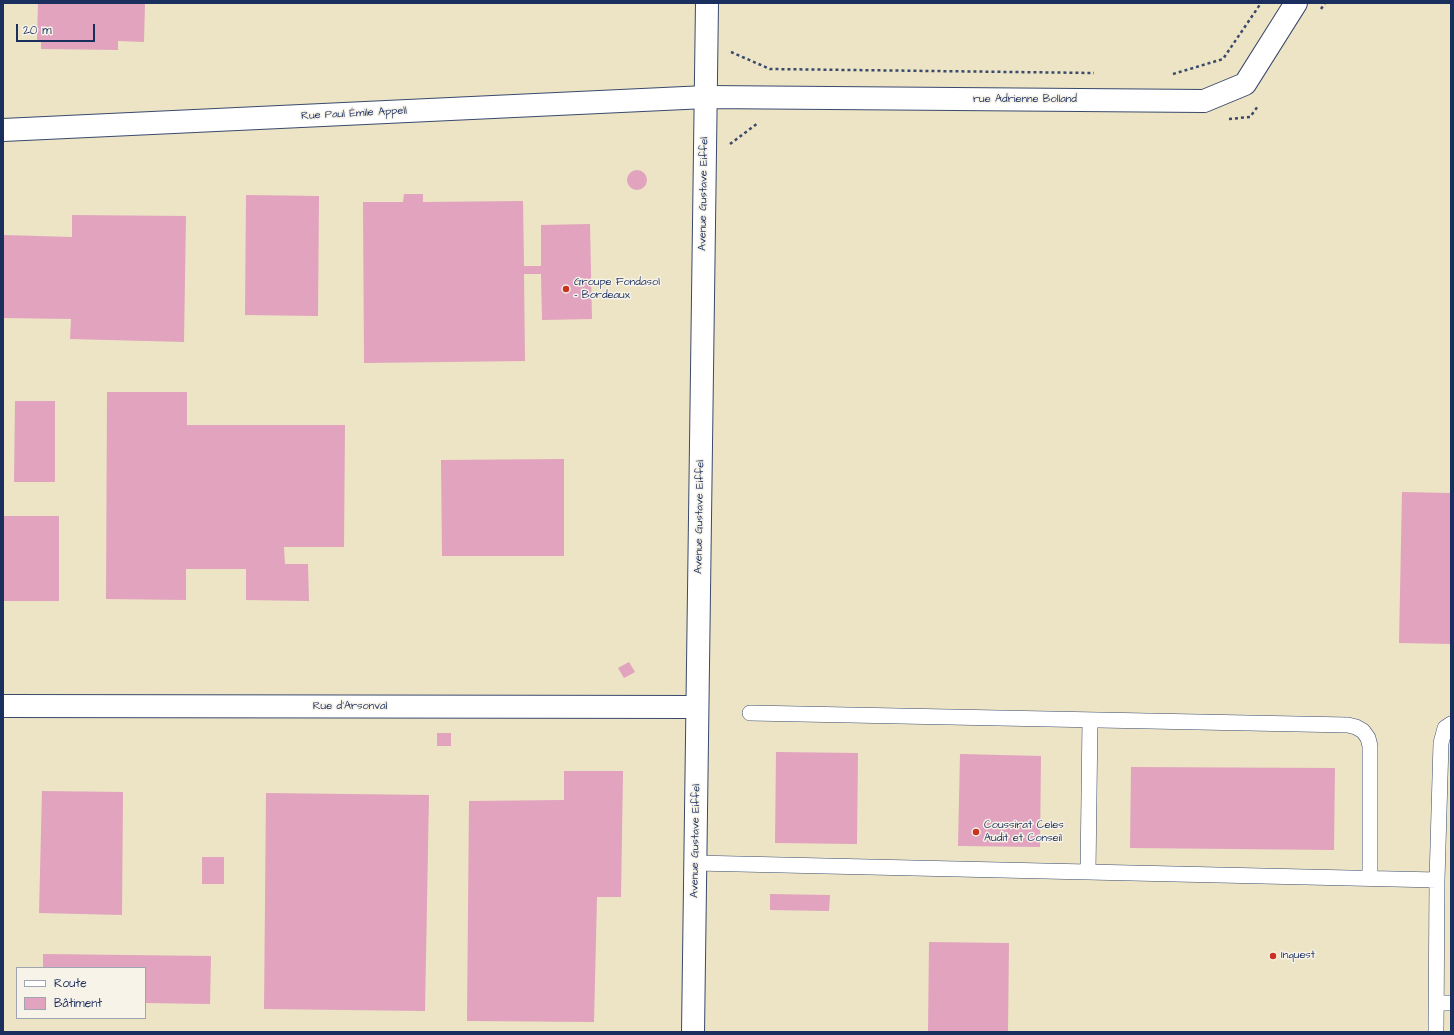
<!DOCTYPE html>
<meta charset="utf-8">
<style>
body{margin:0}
#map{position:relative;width:1454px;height:1035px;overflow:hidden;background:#ece4c4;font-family:"Architects Daughter",sans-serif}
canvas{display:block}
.frame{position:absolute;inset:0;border:4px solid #1b2f5e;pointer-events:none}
.legend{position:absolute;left:16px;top:967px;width:130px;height:52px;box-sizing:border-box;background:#f7f3e8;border:1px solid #9fa5b1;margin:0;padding:5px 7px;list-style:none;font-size:12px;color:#1b2f5e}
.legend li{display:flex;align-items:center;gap:8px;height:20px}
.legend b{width:20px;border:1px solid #9fa5b1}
.scale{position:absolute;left:16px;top:24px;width:79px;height:18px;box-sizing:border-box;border:2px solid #1b2f5e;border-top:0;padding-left:5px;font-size:12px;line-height:14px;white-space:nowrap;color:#1b2f5e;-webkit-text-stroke:3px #f7f3e8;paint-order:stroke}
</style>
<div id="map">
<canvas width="1454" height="1035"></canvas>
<div class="frame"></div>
<ul class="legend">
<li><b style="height:5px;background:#fff"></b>Route</li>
<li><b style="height:11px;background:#e1a3be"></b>Bâtiment</li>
</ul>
<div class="scale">20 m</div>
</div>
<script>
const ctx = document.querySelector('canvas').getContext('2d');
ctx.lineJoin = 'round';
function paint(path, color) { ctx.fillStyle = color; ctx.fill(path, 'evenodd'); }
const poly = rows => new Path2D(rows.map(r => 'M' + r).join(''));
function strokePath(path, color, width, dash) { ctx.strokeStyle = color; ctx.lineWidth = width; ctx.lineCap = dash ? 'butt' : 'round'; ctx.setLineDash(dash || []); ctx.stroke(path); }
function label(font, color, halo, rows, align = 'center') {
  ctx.font = font + ' "Architects Daughter",sans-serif'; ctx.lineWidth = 3; ctx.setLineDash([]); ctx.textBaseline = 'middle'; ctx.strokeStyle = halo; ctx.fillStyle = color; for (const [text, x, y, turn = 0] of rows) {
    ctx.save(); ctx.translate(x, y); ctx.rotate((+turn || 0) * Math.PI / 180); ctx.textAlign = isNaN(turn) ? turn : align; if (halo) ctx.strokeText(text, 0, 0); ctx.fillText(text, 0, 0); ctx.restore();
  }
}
paint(poly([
 [38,3,145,3,144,42,118,41,118,50,41,49,41,40,37,40],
 '627 180a10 10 0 1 1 20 0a10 10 0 1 1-20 0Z',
 [404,194,423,194,423,202,523,201,524,266,541,266,541,225,590,224,592,319,542,320,541,274,524,274,525,361,364,363,363,202,403,202],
 [246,195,319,196,318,316,245,315],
 [72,215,186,216,184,342,70,339,71,319,3,318,3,235,72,237],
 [107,392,187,392,187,425,345,425,344,547,284,547,285,564,308,564,309,601,246,600,246,569,186,569,186,600,106,599],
 [15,401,55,401,55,482,14,482],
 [564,459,564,556,442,556,441,460],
 [1402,492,1451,493,1451,644,1399,643],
 [3,516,59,516,59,601,3,601],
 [629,662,635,672,624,678,618,668],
 [437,733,451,733,451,746,437,746],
 [776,752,858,753,857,844,775,843],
 [960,754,1041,756,1040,847,958,846],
 [1131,767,1335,768,1334,850,1130,848],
 [564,771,623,771,621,897,597,897,594,1022,467,1021,469,801,564,800],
 [42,791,123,792,122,915,39,913],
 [266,793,429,795,425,1011,264,1009],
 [202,857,224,857,224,884,202,884],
 [770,894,830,895,829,911,770,910],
 [929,942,1009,943,1008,1032,928,1032],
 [43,954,211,956,210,1004,145,1003,145,968,43,968]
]), '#e1a3be');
const service = poly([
 [750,713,1348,725,1356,727,1363,731,1368,738,1370,746,1370,878],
 [695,863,1437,880,1441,743,1445,728,1451,724],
 [1088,872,1090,720],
 [1436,1003,1451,1003],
 [1436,1032,1437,880]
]);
const minor = poly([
 [3,130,706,97,1204,101,1245,84,1296,3],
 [3,706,697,707]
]);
const tertiary = poly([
 [693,1032,707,3]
]);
strokePath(service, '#3a4a6d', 16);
strokePath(minor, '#3a4a6d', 24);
strokePath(tertiary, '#3a4a6d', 24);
strokePath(poly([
 [1321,9,1325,3],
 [731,52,770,69,1094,73],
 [1173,74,1223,59,1261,3],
 [1229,119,1250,117,1258,106],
 [730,144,758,123]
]), '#3a4a6d', 2.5, [3, 3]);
strokePath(service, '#fff', 15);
strokePath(minor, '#fff', 22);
strokePath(tertiary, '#fff', 22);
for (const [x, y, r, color] of [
 [566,289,4,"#c8321e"],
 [976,832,4,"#c8321e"],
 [1273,956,4,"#c8321e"]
]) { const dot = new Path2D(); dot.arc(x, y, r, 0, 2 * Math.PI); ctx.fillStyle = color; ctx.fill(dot); strokePath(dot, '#f7f3e8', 1.5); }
label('11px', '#1b2f5e', '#f7f3e8', [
 ["rue Adrienne Bolland",1025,100],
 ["Rue Paul Émile Appell",354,114,-3],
 ["Avenue Gustave Eiffel",704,194,-89],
 ["Avenue Gustave Eiffel",700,517,-89],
 ["Rue d'Arsonval",350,707],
 ["Avenue Gustave Eiffel",696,841,-89]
]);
label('11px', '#1b2f5e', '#f7f3e8', [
 ["Groupe Fondasol",574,283],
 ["- Bordeaux",574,296],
 ["Coussirat Celes",984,826],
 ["Audit et Conseil",984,839],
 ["Inquest",1281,956]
], 'left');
</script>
